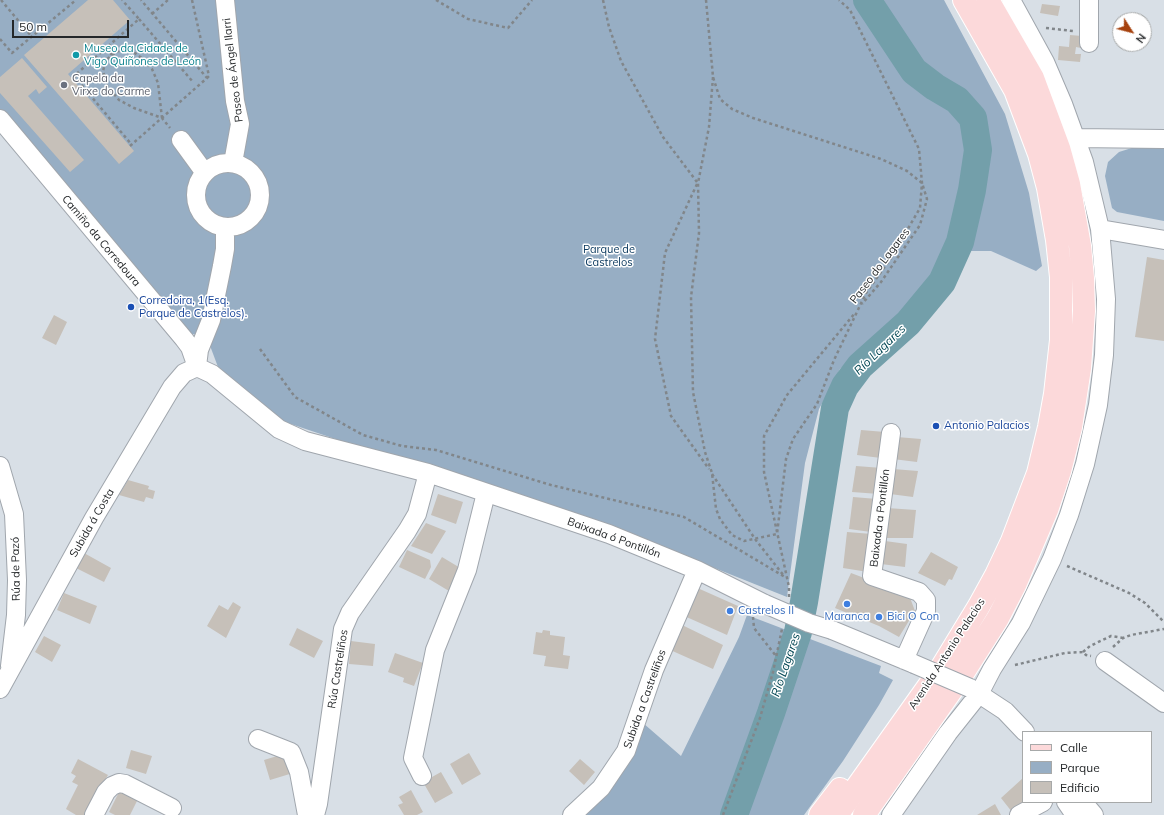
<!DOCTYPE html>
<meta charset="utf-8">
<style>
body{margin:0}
#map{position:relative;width:1164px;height:815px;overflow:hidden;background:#d8dfe6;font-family:Mulish,sans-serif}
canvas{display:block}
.legend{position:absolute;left:1022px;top:731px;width:130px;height:72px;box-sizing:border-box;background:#fff;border:1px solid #a7a9a9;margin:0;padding:5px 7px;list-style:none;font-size:12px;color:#242729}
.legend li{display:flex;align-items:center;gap:8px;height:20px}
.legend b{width:20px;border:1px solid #a7a9a9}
.north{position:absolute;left:1112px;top:12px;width:40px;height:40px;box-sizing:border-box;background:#fff;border:1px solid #a7a9a9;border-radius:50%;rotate:126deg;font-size:11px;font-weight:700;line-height:16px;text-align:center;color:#242729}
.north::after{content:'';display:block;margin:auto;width:14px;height:18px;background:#a6420e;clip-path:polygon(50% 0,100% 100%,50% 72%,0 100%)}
.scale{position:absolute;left:12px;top:20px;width:117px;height:18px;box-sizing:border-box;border:2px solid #242729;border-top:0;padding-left:5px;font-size:12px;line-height:14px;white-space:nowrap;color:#242729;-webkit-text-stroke:3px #fff;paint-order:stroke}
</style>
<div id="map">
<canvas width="1164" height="815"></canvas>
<ul class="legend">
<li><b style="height:5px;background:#fcd9da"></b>Calle</li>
<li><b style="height:11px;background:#97aec4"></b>Parque</li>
<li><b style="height:11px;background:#c6c0b9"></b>Edificio</li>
</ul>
<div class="north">N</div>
<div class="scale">50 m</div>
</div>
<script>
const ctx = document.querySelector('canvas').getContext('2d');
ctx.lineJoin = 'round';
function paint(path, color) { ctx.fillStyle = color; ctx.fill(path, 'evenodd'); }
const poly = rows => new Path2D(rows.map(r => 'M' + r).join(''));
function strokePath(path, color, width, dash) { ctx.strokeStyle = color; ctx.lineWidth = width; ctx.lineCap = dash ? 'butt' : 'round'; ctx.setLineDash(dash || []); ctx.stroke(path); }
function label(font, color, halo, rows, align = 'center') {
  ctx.font = font + ' Mulish,sans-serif'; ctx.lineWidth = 3; ctx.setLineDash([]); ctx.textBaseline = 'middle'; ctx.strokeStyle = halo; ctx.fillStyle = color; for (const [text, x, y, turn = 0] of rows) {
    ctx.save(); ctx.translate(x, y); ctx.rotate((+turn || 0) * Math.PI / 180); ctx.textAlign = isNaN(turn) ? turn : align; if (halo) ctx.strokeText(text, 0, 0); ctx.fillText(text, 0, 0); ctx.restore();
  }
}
paint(poly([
 [0,0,944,0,1005,114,1029,193,1042,266,1036,271,991,251,946,251,931,277,904,314,840,369,819,409,805,463,787,597,692,559,282,421,250,396,218,367,209,343,198,335,187,333,0,111],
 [1164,143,1164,221,1117,212,1112,208,1105,176,1108,162,1119,152,1138,146],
 [747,615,881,666,879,673,893,680,879,705,843,761,804,815,582,815,643,723,681,756,739,637]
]), '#97aec4');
strokePath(poly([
 [734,815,771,713,798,632,804,602,835,408,845,386,860,366,908,323,942,282,960,242,972,190,978,150,973,118,957,100,935,87,914,71,867,0]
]), '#739faa', 28);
paint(poly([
 [88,0,113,0,130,20,68,74,134,151,119,164,24,55],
 [1042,4,1060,6,1058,16,1040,13],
 [1070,35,1082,36,1081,48,1076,47,1075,54,1081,54,1080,62,1058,60,1059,46,1069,47],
 [22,58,47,87,39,94,36,89,28,96,84,160,70,172,0,93,0,77],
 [1147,257,1164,260,1164,341,1135,337],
 [54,315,67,322,56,345,42,338],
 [861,430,885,432,881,458,857,455],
 [897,437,921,439,917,462,893,459],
 [856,466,882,468,879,494,852,492],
 [893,469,918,471,913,497,890,494],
 [128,480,149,486,148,489,155,491,153,499,146,497,144,502,119,495],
 [438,494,463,502,456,524,431,515],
 [853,497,877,499,871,532,849,529],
 [887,508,916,510,913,538,884,538],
 [426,523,446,531,432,554,411,546],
 [847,532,872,534,868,572,843,568],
 [885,541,907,544,905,567,881,564],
 [407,550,430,560,431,567,425,579,399,567],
 [931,552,958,567,952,580,949,579,945,586,918,573],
 [84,553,111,568,104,582,76,568],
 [442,557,462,569,449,591,429,579],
 [851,573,909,595,915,611,899,637,879,626,835,608],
 [693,586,738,606,727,635,682,615],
 [64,593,97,606,90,624,57,610],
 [233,602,241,607,226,638,207,626,219,605,228,610],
 [678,623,723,645,713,669,668,649],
 [297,628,323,641,314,658,289,645],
 [543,630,550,631,550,635,565,637,563,655,570,656,568,669,544,666,546,656,533,654,536,632,542,633],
 [44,636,61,645,52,662,35,652],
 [351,641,375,644,373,666,349,664],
 [395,653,423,663,414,686,403,682,404,678,388,672],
 [131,750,152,756,146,774,126,768],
 [287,753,293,773,270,780,264,760],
 [469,753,481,774,462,785,450,764],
 [78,759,108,775,85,815,76,815,66,809,78,785,72,782,76,776,71,773],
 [580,759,595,772,584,785,569,771],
 [441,772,453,793,435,803,423,782],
 [1023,778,1023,802,1028,802,1012,812,1001,798],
 [120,790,138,799,130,815,115,815,109,812],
 [411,790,423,812,417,815,404,815,398,805,403,803,399,797],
 [995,804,1001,815,977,815]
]), '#c6c0b9');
const minor = poly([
 [225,0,235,101,240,124,233,163],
 [1089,0,1089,43],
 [0,119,184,339,190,347,197,367],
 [1076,138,1164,139],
 [181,140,205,173],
 '196 195a32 32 0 1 1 64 0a32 32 0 1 1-64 0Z',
 [1100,229,1164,240],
 [197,366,199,350,211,320,222,266,225,249,225,227],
 [197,367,212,374,279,429,305,441,428,473,609,534,697,570,765,604],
 [891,433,872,576,919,592,926,600,926,611,904,660],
 [0,466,14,514,17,580,16,615,10,666],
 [832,630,914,664],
 [1105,661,1164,703],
 [970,688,1005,711,1025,732],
 [0,689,94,518,172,387,184,373,197,367],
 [258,739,291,752,299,772,307,815],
 [422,776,413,758,435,650,467,570,486,493],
 [1066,802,1075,815],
 [1083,802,1094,815],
 [94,815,106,792,112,786,119,783,125,784,172,808],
 [315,815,318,804,343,629,350,613,407,531,417,514,428,473],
 [572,815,601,788,626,751,654,670,697,570],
 [891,815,948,733,979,694,992,669,1021,623,1052,559,1069,515,1085,464,1098,405,1104,355,1106,299,1100,229,1084,162,1063,104,1045,62,1011,0],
 [1019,815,1043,802]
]);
const major = poly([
 [820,815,840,789],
 [837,815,940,670,979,606,996,575,1012,541,1038,473,1049,427,1055,394,1061,340,1061,277,1057,240,1048,188,1039,154,1015,90,964,0],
 [864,815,958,681,998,618,1015,585,1047,510,1060,471,1071,427,1080,368,1084,311,1083,278,1080,246,1069,184,1059,148,1033,78,988,0]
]);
strokePath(minor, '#a0a6ad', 20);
strokePath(major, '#fff', 24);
strokePath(poly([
 [1,0,32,37],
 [192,0,209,76,207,78],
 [436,0,468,19,508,28,532,0],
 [603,0,609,27,621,61,663,137,697,182],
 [706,0,713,77,720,99,732,109,753,118,881,159,907,171,922,183,927,199,920,225,881,282,862,304],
 [152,14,168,0],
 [139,19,193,82],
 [1046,28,1073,31],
 [0,39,12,53,76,0],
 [106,48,74,76,132,145],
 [112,55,106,48,139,19,122,0],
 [713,77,709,127,698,183,699,233,691,297,693,392,705,452,712,473,716,509,720,519,732,535,744,541,777,534,786,459,793,439,817,404,834,360,866,293,891,258,920,208,922,183,919,149,850,10,839,0],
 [162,118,158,83,152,69,143,59,132,51,118,51,106,60,103,71,107,86,119,100,134,108,162,118,170,128],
 [130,146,207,78,141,0],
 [697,184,665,253,655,339,671,416,709,469],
 [260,349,295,397,363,435,402,446,436,450,551,485,684,517,785,577],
 [712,474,755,539,784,576],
 [1067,566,1129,593,1145,603,1164,622],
 [789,597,789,587,764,472,764,436,787,395,855,313],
 [753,617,754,628,776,656],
 [1113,647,1123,638,1131,635,1164,629],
 [1083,652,1090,646,1111,636,1123,638],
 [1015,665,1065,653,1083,652,1086,655,1091,656],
 [723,815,760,718,773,672,782,629]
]), '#81868a', 2.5, [3, 3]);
strokePath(minor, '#fff', 18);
strokePath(major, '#fcd9da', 22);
const minorBridge = poly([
 [765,604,809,623,832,630],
 [914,664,970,688]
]);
strokePath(minorBridge, '#a0a6ad', 20, []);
strokePath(minorBridge, '#fff', 18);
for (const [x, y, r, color] of [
 [76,55,4,"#0f9aa8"],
 [64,85,4,"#6b7280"],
 [131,307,4,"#1a4fb4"],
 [936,426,4,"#1a4fb4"],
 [847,604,4,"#3f7fe0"],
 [730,611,4,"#3f7fe0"],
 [879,617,4,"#3f7fe0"]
]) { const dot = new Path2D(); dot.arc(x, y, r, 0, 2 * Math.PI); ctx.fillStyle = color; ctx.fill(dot); strokePath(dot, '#fff', 1.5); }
label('11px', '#0d838f', '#fff', [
 ["Museo da Cidade de",84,49],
 ["Vigo Quiñones de León",84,62]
], 'left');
label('11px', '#242729', '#fff', [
 ["Paseo de Ángel Ilarri",233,70,-97],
 ["Camiño da Corredoura",101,241,50],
 ["Paseo do Lagares",880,266,-53],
 ["Baixada a Pontillón",880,518,-83],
 ["Subida á Costa",92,523,-60],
 ["Baixada ó Pontillón",614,538,20],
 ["Rúa de Pazó",16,569,-91],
 ["Avenida Antonio Palacios",947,654,-57],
 ["Rúa Castreliños",338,669,-81],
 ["Subida a Castreliños",645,699,-70]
]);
label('11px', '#5b616d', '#fff', [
 ["Capela da",72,79],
 ["Virxe do Carme",72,92]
], 'left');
label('11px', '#0d3b60', '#fff', [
 ["Parque de",609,250],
 ["Castrelos",609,263]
]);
label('11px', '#164399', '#fff', [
 ["Corredoira, 1(Esq.",139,301],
 ["Parque de Castrelos).",139,314],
 ["Antonio Palacios",944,426]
], 'left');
label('11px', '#366cbe', '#fff', [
 ["Castrelos II",738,611],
 ["Maranca",847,617,"center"],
 ["Bici O Con",887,617]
], 'left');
label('italic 12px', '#004552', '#fff', [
 ["Río Lagares",880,350,-44],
 ["Río Lagares",786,665,-71]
]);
</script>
